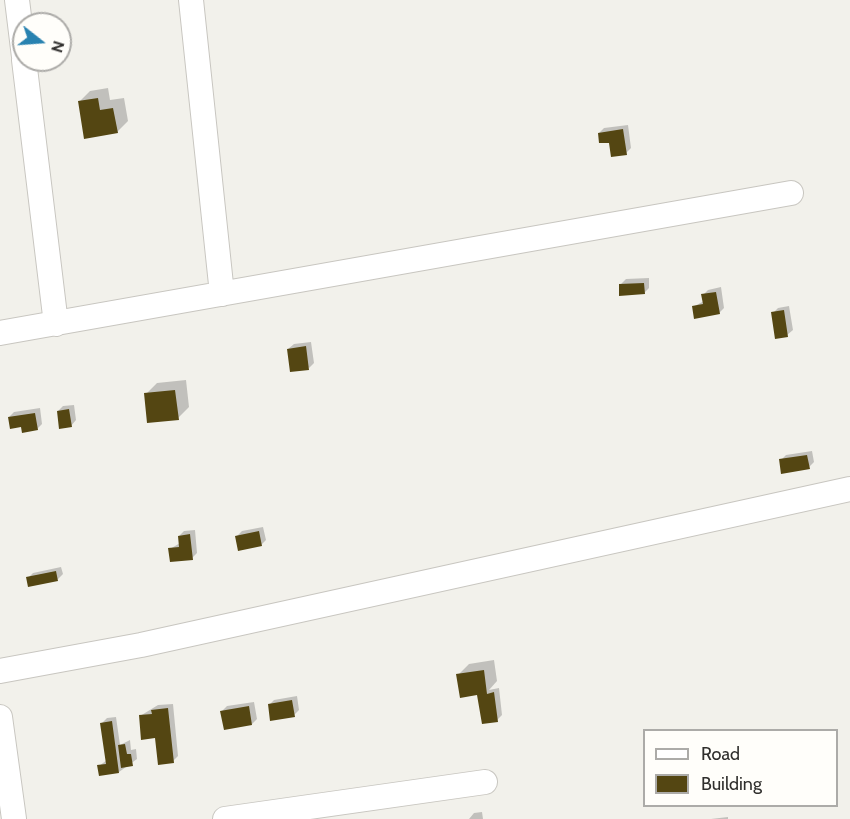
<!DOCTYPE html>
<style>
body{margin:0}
#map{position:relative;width:850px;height:819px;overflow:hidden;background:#f2f1eb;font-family:Cabin,sans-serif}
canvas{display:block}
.legend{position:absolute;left:643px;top:729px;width:195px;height:78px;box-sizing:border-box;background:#fffefa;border:2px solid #acaba8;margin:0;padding:8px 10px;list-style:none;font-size:18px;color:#302f2d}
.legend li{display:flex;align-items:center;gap:12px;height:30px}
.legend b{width:30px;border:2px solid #acaba8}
.north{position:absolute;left:12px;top:12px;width:60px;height:60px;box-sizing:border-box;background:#fffefa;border:2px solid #acaba8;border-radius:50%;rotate:107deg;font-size:16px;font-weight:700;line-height:24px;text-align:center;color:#302f2d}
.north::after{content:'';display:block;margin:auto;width:21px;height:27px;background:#2882b0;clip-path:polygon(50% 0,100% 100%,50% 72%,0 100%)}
</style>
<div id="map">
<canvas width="850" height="819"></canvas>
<ul class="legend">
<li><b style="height:8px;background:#fff"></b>Road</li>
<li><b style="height:16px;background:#544612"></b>Building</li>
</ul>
<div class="north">N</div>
</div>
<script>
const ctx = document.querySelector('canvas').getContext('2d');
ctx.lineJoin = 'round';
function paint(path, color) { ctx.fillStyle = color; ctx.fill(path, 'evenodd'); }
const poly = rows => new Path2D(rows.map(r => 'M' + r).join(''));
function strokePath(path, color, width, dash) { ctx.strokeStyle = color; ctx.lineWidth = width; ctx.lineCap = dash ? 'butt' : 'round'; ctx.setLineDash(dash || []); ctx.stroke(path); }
paint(poly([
 [108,88,110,100,124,98,128,121,117,132,79,102,90,91],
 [628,125,631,148,626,153,599,133,604,128],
 [649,278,649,288,644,293,621,284,626,279],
 [721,287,724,308,719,313,693,307,704,301,703,295,708,290],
 [789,306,793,330,787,335,773,313,778,308],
 [311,342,314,363,309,368,288,349,294,344],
 [186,380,189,407,178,418,146,394,157,383],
 [74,405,76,420,71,426,58,411,63,406],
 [40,408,42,424,37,429,9,417,14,412],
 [812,451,814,462,809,467,781,460,786,455],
 [263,527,266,540,261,545,237,536,242,531],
 [195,530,197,553,192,558,170,549,180,543,179,536,184,531],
 [61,567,63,574,58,579,29,585,28,578,33,573],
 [494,660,497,681,489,690,499,688,502,715,497,720,479,696,458,675,469,664],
 [297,696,299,710,294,715,269,705,274,700],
 [254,702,257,719,252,724,222,711,227,706],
 [173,704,178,756,173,761,140,716,158,705],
 [116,717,120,745,130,740,131,750,136,749,137,759,119,772,99,766,107,760,102,723,107,718],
 [482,812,483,819,469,819,474,813],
 [728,817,728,819,711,819]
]), '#0003');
paint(poly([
 [98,98,100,110,113,108,118,133,84,139,78,101],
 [623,129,627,155,611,157,609,143,599,143,598,133],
 [644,283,645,294,619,296,619,284],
 [716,292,720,314,694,319,692,306,703,304,701,294],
 [784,310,788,337,775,339,771,312],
 [306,346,309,370,290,372,287,349],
 [175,390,179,420,147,423,144,393],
 [69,409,72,427,59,429,57,411],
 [35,413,38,430,22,433,21,427,10,429,8,417],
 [807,455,810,469,781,474,779,459],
 [259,531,262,546,238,551,235,536],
 [190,534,193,560,170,562,168,548,179,547,178,536],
 [56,571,58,581,28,587,26,577],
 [484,670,487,694,494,692,498,722,482,724,477,695,460,698,456,674],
 [292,700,295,717,270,721,268,704],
 [249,706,252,725,224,730,220,711],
 [168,708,174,763,158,765,155,738,141,740,139,715,152,714,151,710],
 [112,721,119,773,99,776,97,765,106,764,100,723],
 [125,744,127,754,131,754,133,766,121,768,118,745]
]), '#544612');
const street = poly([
 [17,0,24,57],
 [191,0,222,294],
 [24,60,56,324],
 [0,333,791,193],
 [0,671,141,645,850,489],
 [0,717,14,819],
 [225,819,485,782]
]);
strokePath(street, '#c8c6c0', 26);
strokePath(street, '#fff', 24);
</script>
